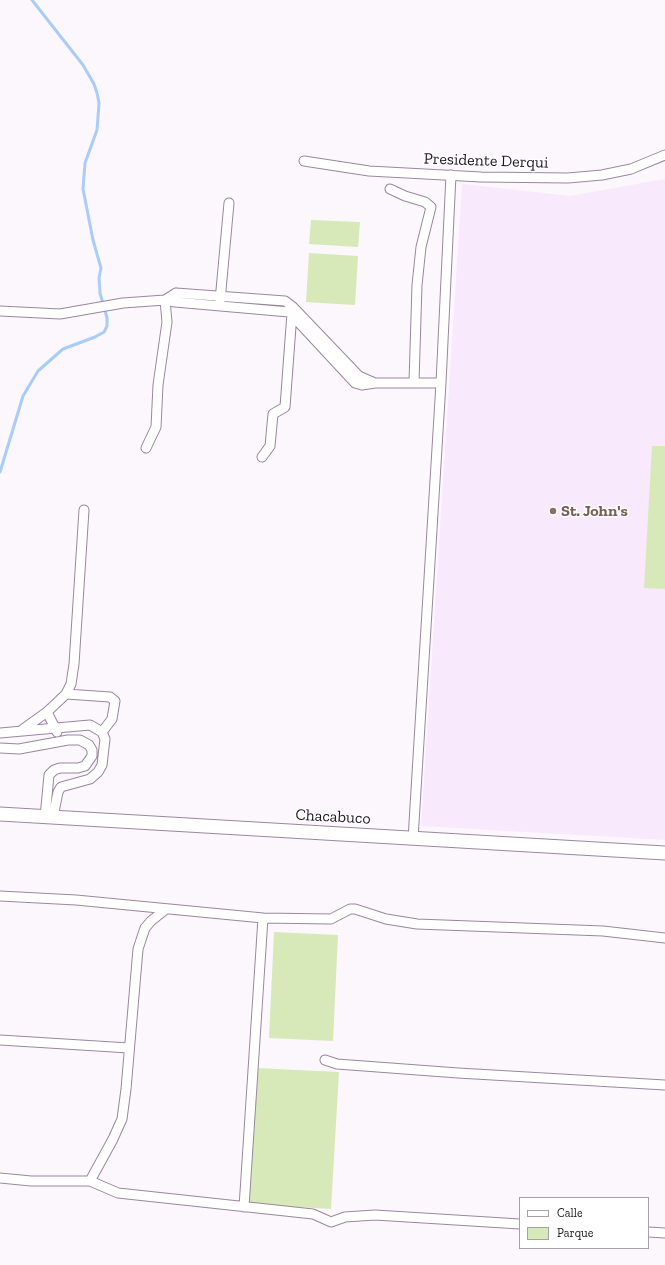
<!DOCTYPE html>
<style>
body{margin:0}
#map{position:relative;width:665px;height:1265px;overflow:hidden;background:#fbf7fc;font-family:"Zilla Slab",serif}
canvas{display:block}
.legend{position:absolute;left:519px;top:1197px;width:130px;height:52px;box-sizing:border-box;background:#fff;border:1px solid #a5a2a5;margin:0;padding:5px 7px;list-style:none;font-size:12px;color:#1d161f}
.legend li{display:flex;align-items:center;gap:8px;height:20px}
.legend b{width:20px;border:1px solid #a5a2a5}
</style>
<div id="map">
<canvas width="665" height="1265"></canvas>
<ul class="legend">
<li><b style="height:5px;background:#fff"></b>Calle</li>
<li><b style="height:11px;background:#d7e9b9"></b>Parque</li>
</ul>
</div>
<script>
const ctx = document.querySelector('canvas').getContext('2d');
ctx.lineJoin = 'round';
function paint(path, color) { ctx.fillStyle = color; ctx.fill(path, 'evenodd'); }
const poly = rows => new Path2D(rows.map(r => 'M' + r).join(''));
function strokePath(path, color, width, dash) { ctx.strokeStyle = color; ctx.lineWidth = width; ctx.lineCap = dash ? 'butt' : 'round'; ctx.setLineDash(dash || []); ctx.stroke(path); }
function label(font, color, halo, rows, align = 'center') {
  ctx.font = font + ' "Zilla Slab",serif'; ctx.lineWidth = 3; ctx.setLineDash([]); ctx.textBaseline = 'middle'; ctx.strokeStyle = halo; ctx.fillStyle = color; for (const [text, x, y, turn = 0] of rows) {
    ctx.save(); ctx.translate(x, y); ctx.rotate((+turn || 0) * Math.PI / 180); ctx.textAlign = isNaN(turn) ? turn : align; if (halo) ctx.strokeText(text, 0, 0); ctx.fillText(text, 0, 0); ctx.restore();
  }
}
paint(poly([
 [665,179,665,840,421,826,462,184,570,196]
]), '#f8e9fc');
paint(poly([
 [311,220,360,222,358,247,309,244],
 [309,253,358,256,355,305,306,302],
 [652,446,665,446,665,589,644,588],
 [274,932,338,935,333,1041,269,1038],
 [257,1068,339,1072,331,1209,248,1204]
]), '#d7e9b9');
strokePath(poly([
 [0,472,23,396,38,371,63,349,95,337,104,332,107,326,107,318,100,293,99,278,101,268,93,240,83,189,85,163,97,130,99,103,97,93,94,84,83,65,32,0]
]), '#aaccfa', 3);
const street = poly([
 [304,161,369,171,481,177,568,178,602,175,631,169,665,155],
 [390,189,405,196,425,202,431,207,421,247,417,285,414,382],
 [176,293,285,301,293,307,359,376,375,383,362,385,355,383,289,312,175,302,165,300,176,293],
 [220,301,229,203],
 [0,311,60,314,123,303,165,300,167,322,158,385,156,427,146,448],
 [375,383,441,383],
 [262,457,270,446,273,414,285,407,292,313],
 [66,694,110,697,115,701,112,719,102,732],
 [47,712,66,694,71,684,74,664,84,510],
 [22,730,47,712,57,732],
 [0,733,90,725,102,732,105,739,102,765,98,772,90,779,61,787,58,792,53,817],
 [0,748,19,749,68,740,80,740,89,745,92,750,92,756,85,766,78,768,60,768,54,770,49,775,45,817],
 [413,839,441,383,451,175],
 [0,896,76,900,263,918,331,919,350,909,355,909,386,919,417,924,603,931,665,938],
 [0,1040,129,1048],
 [325,1060,337,1064,458,1073,665,1085],
 [0,1178,31,1181,90,1181,118,1193,313,1214,331,1222,345,1217,375,1215,520,1224],
 [90,1181,113,1139,122,1119,126,1089,138,949,145,928,151,921,166,909],
 [244,1207,263,918],
 [648,1232,665,1233]
]);
const secondary = poly([
 [0,814,665,853]
]);
strokePath(street, '#9a879e', 11);
strokePath(secondary, '#9a879e', 15);
strokePath(street, '#fff', 9);
strokePath(secondary, '#fff', 13);
for (const [x, y, r, color] of [
 [553,511,4,"#8d6e63"]
]) { const dot = new Path2D(); dot.arc(x, y, r, 0, 2 * Math.PI); ctx.fillStyle = color; ctx.fill(dot); strokePath(dot, '#fff', 1.5); }
label('16px', '#1d161f', '#fff', [
 ["Presidente Derqui",486,161,2],
 ["Chacabuco",333,817,3]
]);
label('bold 16px', '#785e54', '#fff', [
 ["St. John's",561,511]
], 'left');
</script>
